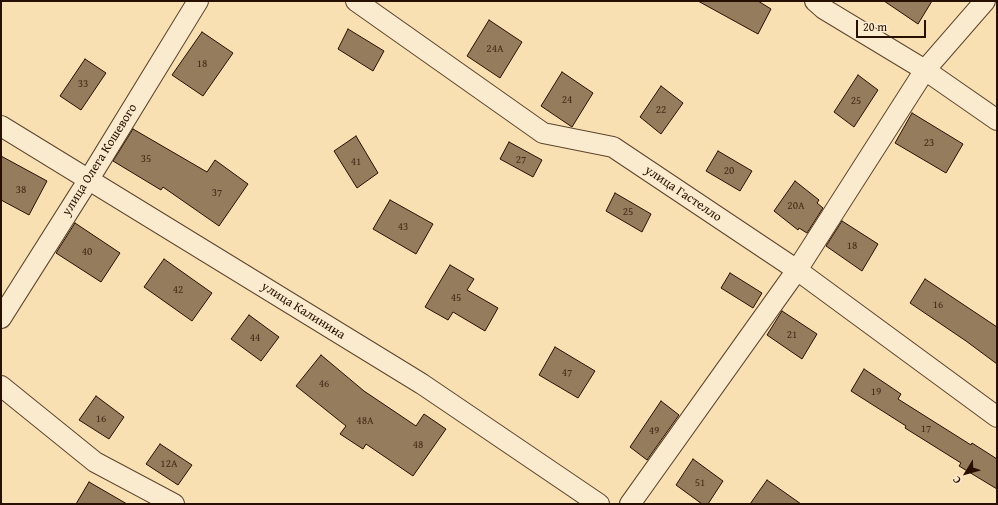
<!DOCTYPE html>
<meta charset="utf-8">
<style>
body{margin:0}
#map{position:relative;width:998px;height:505px;overflow:hidden;background:#f9e0b3;font-family:"Gentium Book Plus",serif}
canvas{display:block}
.frame{position:absolute;inset:0;border:2px solid #281000;pointer-events:none}
.north{position:absolute;left:946px;top:453px;width:40px;height:40px;-webkit-text-stroke:3px #fbebce;paint-order:stroke;rotate:233deg;font-size:11px;font-weight:700;line-height:16px;text-align:center;color:#281000}
.north::after{content:'';display:block;margin:auto;width:14px;height:18px;background:#281000;clip-path:polygon(50% 0,100% 100%,50% 72%,0 100%)}
.scale{position:absolute;left:856px;top:20px;width:70px;height:18px;box-sizing:border-box;border:2px solid #281000;border-top:0;padding-left:5px;font-size:12px;line-height:14px;white-space:nowrap;color:#281000;-webkit-text-stroke:3px #fbebce;paint-order:stroke}
</style>
<div id="map">
<canvas width="998" height="505"></canvas>
<div class="frame"></div>
<div class="north">С</div>
<div class="scale">20 m</div>
</div>
<script>
const ctx = document.querySelector('canvas').getContext('2d');
ctx.lineJoin = 'round';
function paint(path, color) { ctx.fillStyle = color; ctx.fill(path, 'evenodd'); }
const poly = rows => new Path2D(rows.map(r => 'M' + r).join(''));
function strokePath(path, color, width, dash) { ctx.strokeStyle = color; ctx.lineWidth = width; ctx.lineCap = dash ? 'butt' : 'round'; ctx.setLineDash(dash || []); ctx.stroke(path); }
function label(font, color, halo, rows, align = 'center') {
  ctx.font = font + ' "Gentium Book Plus",serif'; ctx.lineWidth = 3; ctx.setLineDash([]); ctx.textBaseline = 'middle'; ctx.strokeStyle = halo; ctx.fillStyle = color; for (const [text, x, y, turn = 0] of rows) {
    ctx.save(); ctx.translate(x, y); ctx.rotate((+turn || 0) * Math.PI / 180); ctx.textAlign = isNaN(turn) ? turn : align; if (halo) ctx.strokeText(text, 0, 0); ctx.fillText(text, 0, 0); ctx.restore();
  }
}
const building = poly([
 [698,1,758,1,771,9,758,34,698,1],
 [884,1,932,1,918,24,884,1],
 [489,20,522,42,500,78,467,56,489,20],
 [348,29,384,51,373,71,338,49,348,29],
 [202,32,233,53,203,96,172,75,202,32],
 [85,59,106,73,81,110,60,96,85,59],
 [562,72,593,93,572,127,541,106,562,72],
 [858,75,878,90,854,127,834,112,858,75],
 [661,86,683,103,661,134,640,117,661,86],
 [912,113,963,144,946,173,895,143,912,113],
 [133,129,207,172,215,160,248,184,219,226,163,187,161,190,113,161,133,129],
 [356,136,378,173,357,188,334,151,356,136],
 [509,142,542,160,533,177,500,159,509,142],
 [718,151,752,171,740,191,706,171,718,151],
 [1,156,47,181,29,215,1,200,1,156],
 [795,181,819,200,817,203,823,208,807,233,799,228,798,230,774,211,795,181],
 [615,193,651,214,642,232,606,211,615,193],
 [390,200,433,224,416,254,373,229,390,200],
 [842,221,878,244,862,271,826,246,842,221],
 [75,223,120,253,101,282,56,253,75,223],
 [164,259,212,293,192,321,144,287,164,259],
 [450,265,474,279,467,290,498,308,485,331,453,312,448,320,425,307,450,265],
 [730,273,762,293,753,308,721,288,730,273],
 [925,279,997,327,997,364,966,341,910,303,925,279],
 [782,311,817,334,802,359,767,335,782,311],
 [249,315,279,337,261,361,231,339,249,315],
 [555,347,595,371,578,398,539,375,555,347],
 [321,355,364,391,416,426,424,414,446,429,413,476,366,444,363,449,340,434,346,426,296,386,321,355],
 [864,369,901,394,898,399,971,445,972,443,997,459,997,489,959,466,961,463,905,428,906,426,851,391,864,369],
 [96,396,124,417,109,439,79,420,96,396],
 [661,401,679,415,647,460,630,447,661,401],
 [160,444,192,465,178,485,146,464,160,444],
 [693,459,723,481,708,504,702,504,676,485,693,459],
 [767,480,801,504,750,504,767,480],
 [89,482,127,504,76,504,89,482]
]);
paint(building, '#957c5d');
strokePath(building, '#281000', 1);
const street = poly([
 [356,1,543,133,613,147,797,270,997,417],
 [815,1,824,9,925,70,997,120],
 [1,126,422,384,599,504],
 [1,318,89,179,198,1],
 [1,386,95,462,174,504],
 [630,504,797,270,925,70,985,1]
]);
strokePath(street, '#5c442d', 22);
strokePath(street, '#fbebce', 20);
label('11px', '#432b17', null, [
 ["24А",495,49],
 ["18",202,64],
 ["33",83,84],
 ["24",567,100],
 ["25",856,101],
 ["22",661,110],
 ["23",929,143],
 ["35",146,159],
 ["27",521,160],
 ["41",356,162],
 ["20",729,171],
 ["38",21,190],
 ["37",217,193],
 ["20А",796,206],
 ["25",628,212],
 ["43",403,227],
 ["18",852,246],
 ["40",87,252],
 ["42",178,290],
 ["45",456,298],
 ["16",938,305],
 ["21",792,335],
 ["44",255,338],
 ["47",567,373],
 ["46",324,384],
 ["19",876,392],
 ["16",101,419],
 ["48А",365,421],
 ["17",926,429],
 ["49",654,431],
 ["48",418,445],
 ["12А",169,464],
 ["51",700,483]
]);
label('13px', '#281000', '#fbebce', [
 ["улица Олега Кошевого",100,160,-58],
 ["улица Гастелло",683,194,34],
 ["улица Калинина",303,311,32]
]);
</script>
